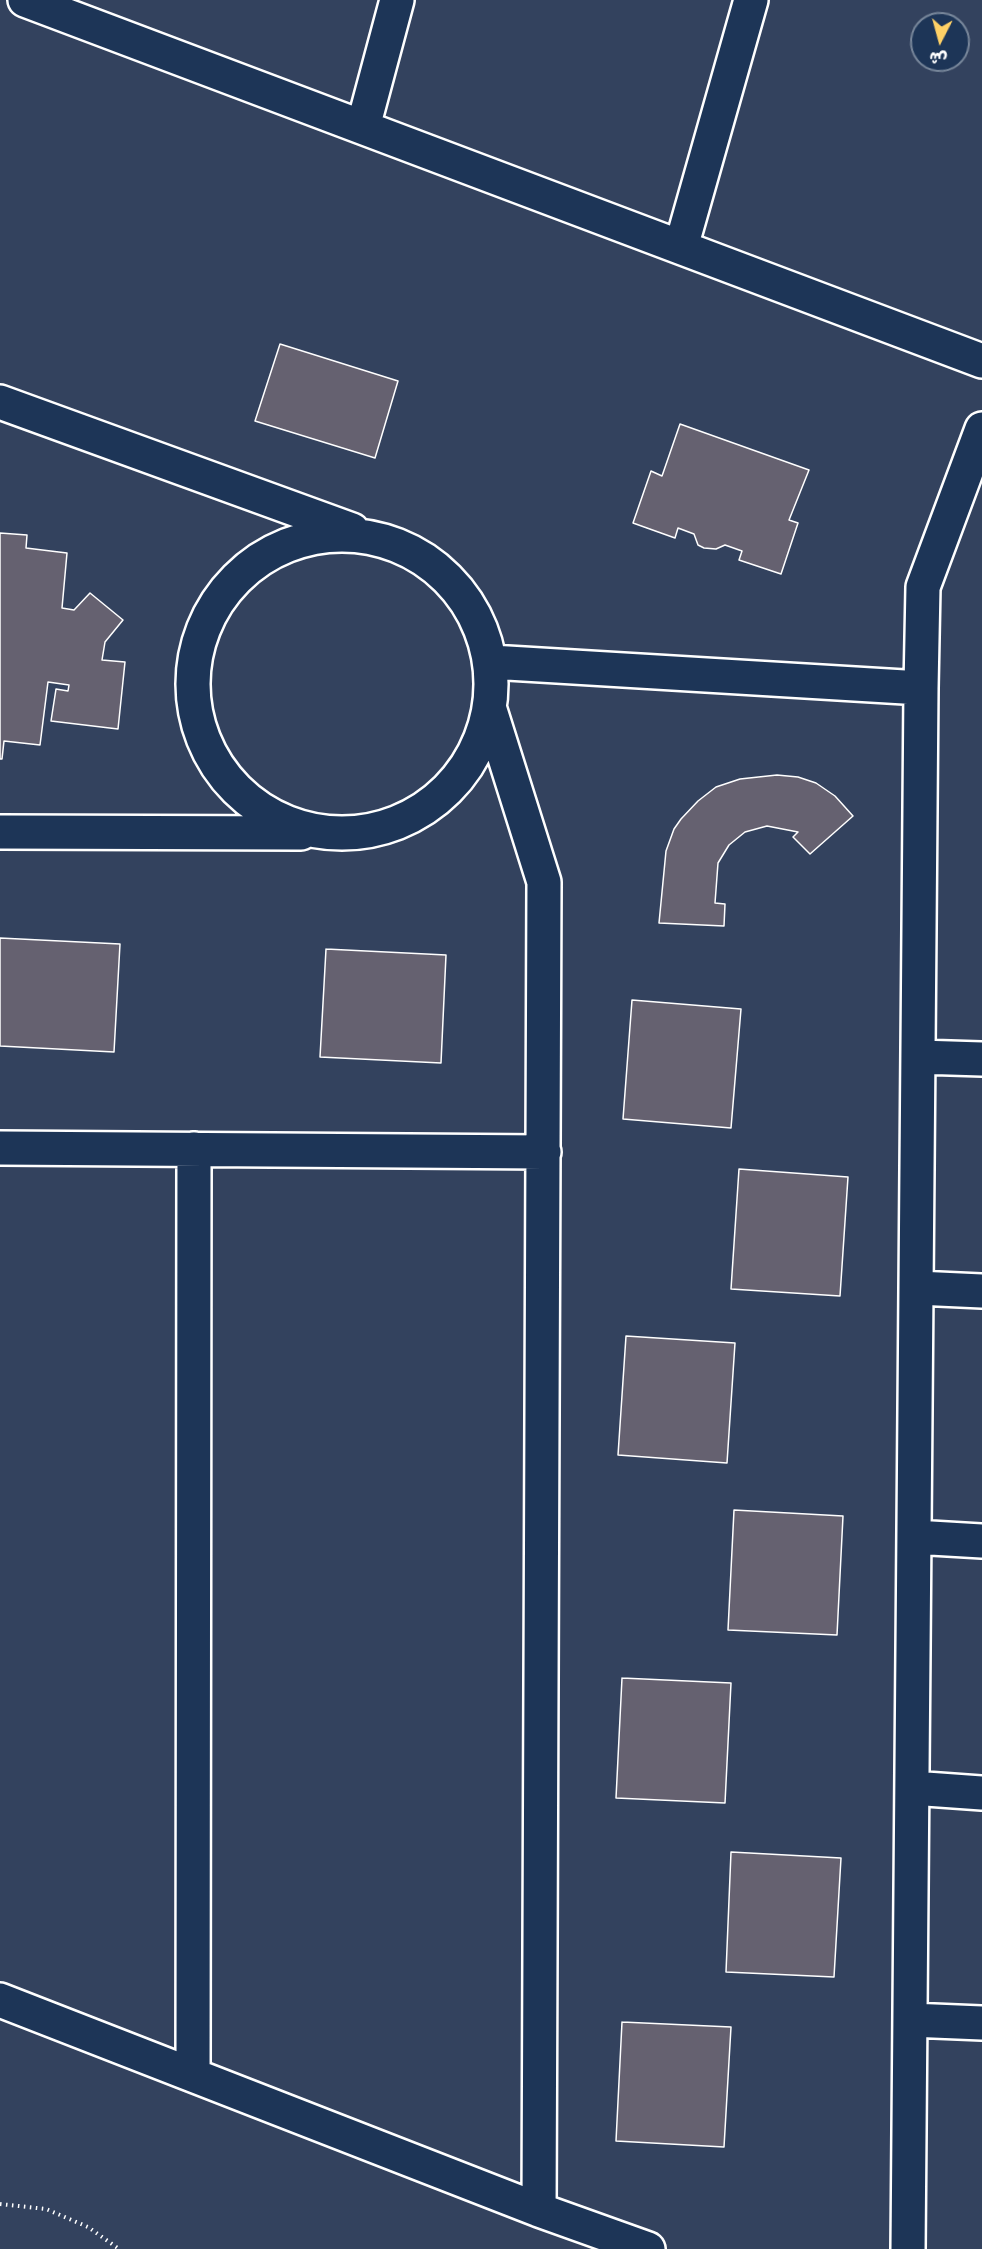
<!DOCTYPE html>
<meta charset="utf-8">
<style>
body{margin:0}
#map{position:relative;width:982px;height:2249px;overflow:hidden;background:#33425e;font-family:Sriracha,"Playpen Sans Arabic",sans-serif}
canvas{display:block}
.north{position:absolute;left:910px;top:12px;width:60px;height:60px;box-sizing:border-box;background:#1d3557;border:2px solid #77869a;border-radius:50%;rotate:186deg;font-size:16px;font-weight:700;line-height:24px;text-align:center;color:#fff}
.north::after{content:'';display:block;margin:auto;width:21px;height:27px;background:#ffd166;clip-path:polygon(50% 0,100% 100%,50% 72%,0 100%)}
</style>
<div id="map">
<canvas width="982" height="2249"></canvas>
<div class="north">ش</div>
</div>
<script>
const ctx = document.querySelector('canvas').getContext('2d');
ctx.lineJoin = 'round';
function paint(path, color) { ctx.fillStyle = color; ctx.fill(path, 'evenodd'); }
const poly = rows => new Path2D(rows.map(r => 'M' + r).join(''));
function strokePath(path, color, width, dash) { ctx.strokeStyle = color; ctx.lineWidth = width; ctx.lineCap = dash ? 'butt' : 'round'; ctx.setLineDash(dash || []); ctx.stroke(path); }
const building = poly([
 [280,344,398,381,375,458,255,421,280,344],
 [680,424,809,470,789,520,798,523,781,574,739,560,742,551,725,545,716,549,704,548,698,545,694,534,678,528,675,538,633,523,651,471,662,476,680,424],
 [0,533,27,535,26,548,67,553,62,608,74,610,90,593,123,620,105,642,102,660,125,662,118,729,51,721,56,689,68,691,69,685,48,682,40,745,4,741,2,759,0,759,0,533],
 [777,775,798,777,816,783,835,796,853,816,810,854,793,837,798,832,767,826,745,832,729,845,718,863,715,903,725,904,724,926,659,923,666,851,674,829,681,819,698,801,716,787,740,779,777,775],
 [0,938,120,944,114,1052,0,1046,0,938],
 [326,949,446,955,441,1063,320,1057,326,949],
 [632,1000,741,1009,731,1128,623,1119,632,1000],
 [739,1169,848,1177,840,1296,731,1289,739,1169],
 [626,1336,735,1343,727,1463,618,1455,626,1336],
 [734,1510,843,1516,837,1635,728,1630,734,1510],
 [622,1678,731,1683,725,1803,616,1798,622,1678],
 [731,1852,841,1858,834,1977,726,1972,731,1852],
 [622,2022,731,2027,724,2147,616,2141,622,2022]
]);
paint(building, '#656170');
strokePath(building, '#fff', 1.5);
const street = poly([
 [25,0,982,361],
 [363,127,397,0],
 [681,247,751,0],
 [0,402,352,530],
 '193 684a149 149 0 1 1 298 0a149 149 0 1 1-298 0Z',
 [491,662,921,688],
 [490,710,544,882,539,2210],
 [0,832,301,833],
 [919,1057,982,1059],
 [0,1148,544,1152],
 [917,1288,982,1291],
 [914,1537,982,1541],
 [912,1788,982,1793],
 [0,2000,539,2210,648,2249],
 [910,2020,982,2023],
 [193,2075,194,1149],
 [908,2249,921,688,923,587,982,429]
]);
strokePath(street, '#fff', 38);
strokePath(poly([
 [0,2204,46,2209,88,2227,119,2249]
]), '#fff', 4, [1.5, 4.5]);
strokePath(street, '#1d3557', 33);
</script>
